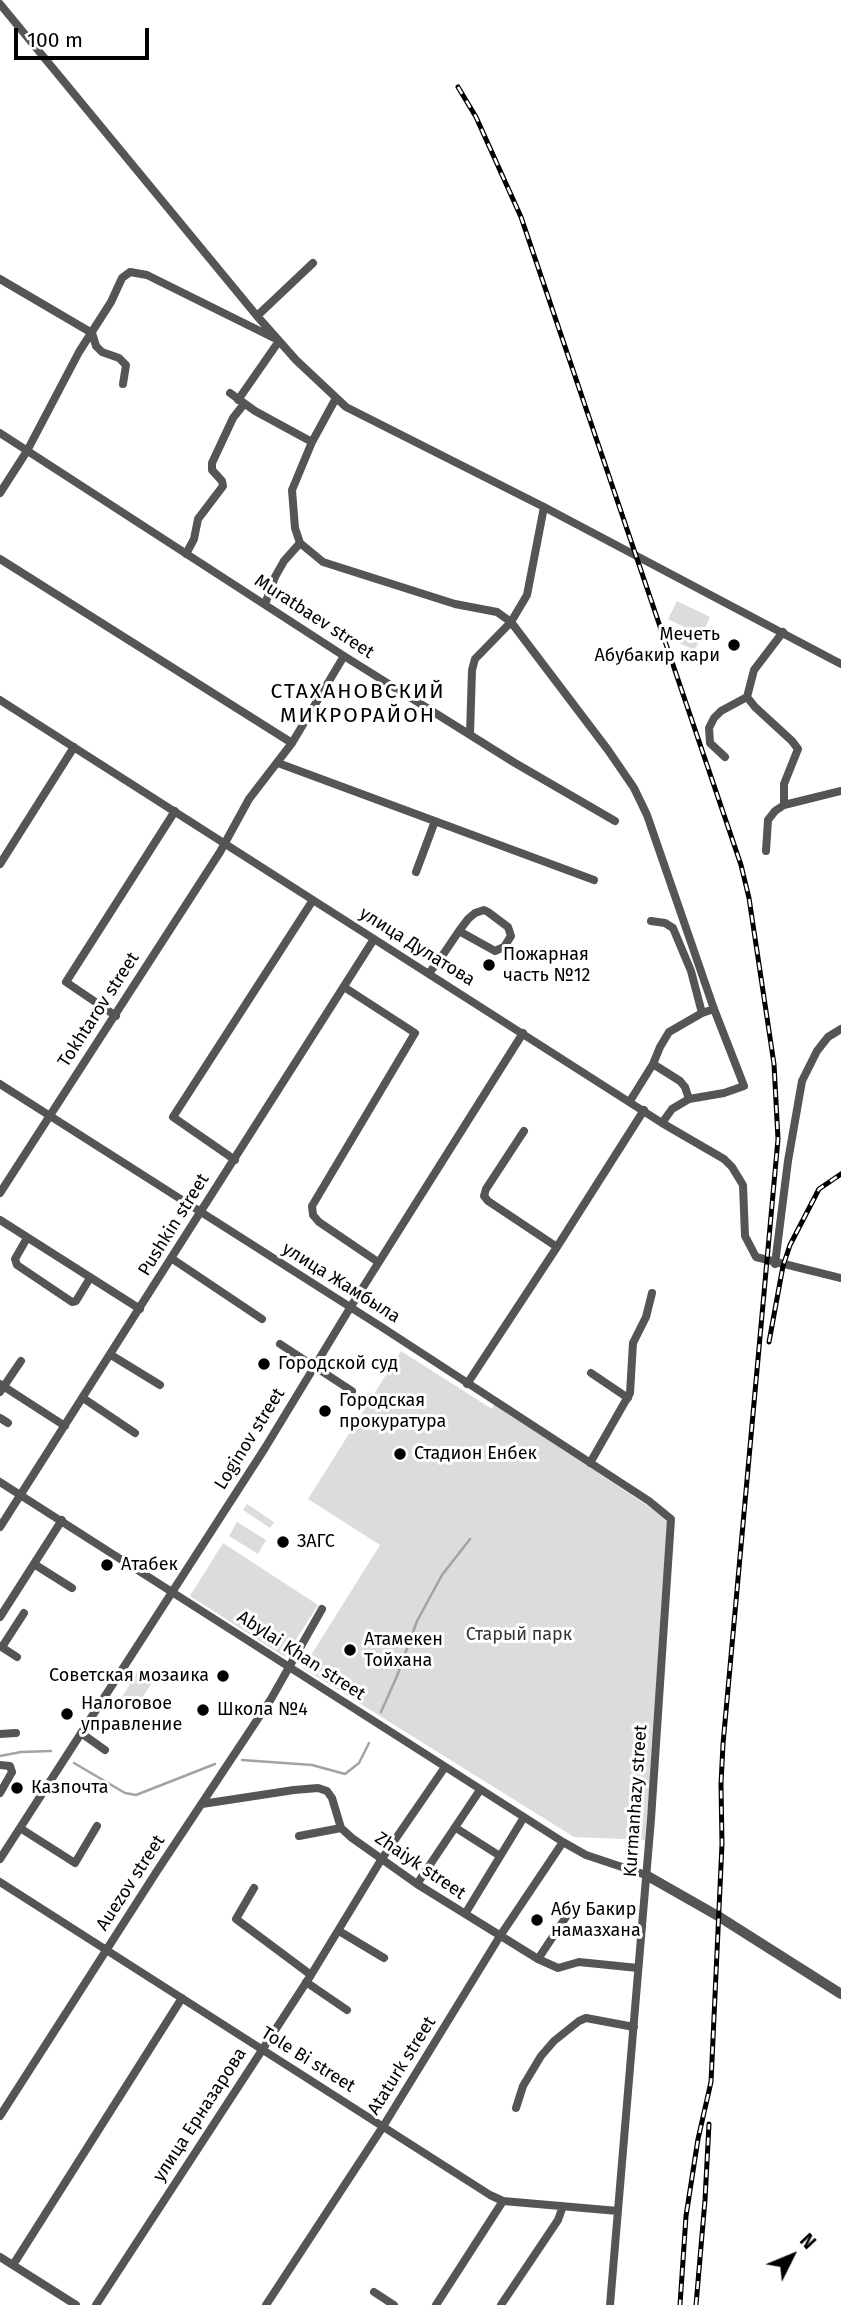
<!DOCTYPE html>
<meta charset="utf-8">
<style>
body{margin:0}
#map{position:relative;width:841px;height:2305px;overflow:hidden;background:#fff;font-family:"Fira Sans",sans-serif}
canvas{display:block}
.north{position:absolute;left:757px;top:2221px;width:70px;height:70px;-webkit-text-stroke:5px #fff;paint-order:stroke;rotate:47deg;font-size:19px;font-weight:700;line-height:28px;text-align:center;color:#000}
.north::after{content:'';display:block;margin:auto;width:24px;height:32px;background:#000;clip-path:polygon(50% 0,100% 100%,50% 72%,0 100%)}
.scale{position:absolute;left:14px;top:28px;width:135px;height:32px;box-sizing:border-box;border:4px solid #000;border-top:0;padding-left:9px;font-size:21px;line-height:24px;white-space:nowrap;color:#000;-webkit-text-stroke:5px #fff;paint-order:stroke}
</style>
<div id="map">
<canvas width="841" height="2305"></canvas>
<div class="north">N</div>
<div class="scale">100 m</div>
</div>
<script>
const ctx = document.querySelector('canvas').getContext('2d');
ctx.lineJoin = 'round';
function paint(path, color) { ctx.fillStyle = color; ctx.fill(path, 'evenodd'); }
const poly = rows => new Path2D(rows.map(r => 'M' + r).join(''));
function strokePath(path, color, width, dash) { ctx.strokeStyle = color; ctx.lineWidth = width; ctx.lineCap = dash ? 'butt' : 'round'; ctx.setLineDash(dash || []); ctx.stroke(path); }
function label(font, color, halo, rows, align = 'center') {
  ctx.font = font + ' "Fira Sans",sans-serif'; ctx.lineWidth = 6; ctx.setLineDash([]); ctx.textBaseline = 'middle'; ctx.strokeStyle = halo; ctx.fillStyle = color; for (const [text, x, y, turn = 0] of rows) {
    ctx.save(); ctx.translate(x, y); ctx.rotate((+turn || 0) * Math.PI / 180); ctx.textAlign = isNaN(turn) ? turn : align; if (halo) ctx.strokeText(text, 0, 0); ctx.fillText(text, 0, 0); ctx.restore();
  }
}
paint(poly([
 [677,601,710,617,695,650,679,643,686,628,668,619],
 [401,1351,492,1409,494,1404,669,1520,664,1616,645,1840,574,1837,303,1668,380,1545,308,1499],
 [247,1504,274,1522,270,1528,243,1510],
 [237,1522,266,1540,258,1554,229,1536],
 [223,1543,318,1605,285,1657,190,1596],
 [140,1668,155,1678,135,1709,120,1700]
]), '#dcdcdc');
strokePath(poly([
 [381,1712,397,1676,417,1621,442,1575,470,1539],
 [0,1756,21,1752,51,1751],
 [242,1760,312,1765,345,1774,359,1763,369,1743],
 [74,1763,125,1793,136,1795,215,1764]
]), '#a3a3a3', 2.5);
strokePath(poly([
 [0,4,257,316,296,360,346,407,544,507,841,664],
 [0,279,92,333,96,346,102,352,119,358,126,365,123,384],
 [257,316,313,263],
 [230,393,255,411,312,442],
 [336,398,312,442,292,490,295,528,300,543,323,562,455,604,497,612,511,622,608,750,634,788,647,815,714,1009,744,1086,724,1093,689,1099,672,1109,662,1123],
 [238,400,279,341],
 [0,433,344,656,515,763,615,821],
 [0,493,27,451,79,352,111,302,122,278,130,272,147,275,274,338],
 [186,554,194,539,198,519,223,486,222,481,212,470,212,463,233,418,244,404],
 [0,559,292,743],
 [265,604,275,577,284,561,300,543],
 [783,632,754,670,747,697,755,707,792,741,798,749,784,784,784,805],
 [0,700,662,1123,724,1159,732,1167,743,1185,745,1236,756,1257,841,1278],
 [470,734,472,670,475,659,511,622,527,595,544,507],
 [725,757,710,743,709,728,714,718,721,711,747,697],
 [278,763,594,880],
 [766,851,768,820,775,811,784,805,841,791],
 [0,864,74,747],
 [416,872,435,821],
 [651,921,665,923,673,928,691,971,702,1013],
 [429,973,438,962,459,931,468,919,475,913,484,910,488,912,508,927,511,936,504,947,495,951,459,931],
 [344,987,415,1033,312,1206,313,1215,319,1222,378,1262],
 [116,1016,66,982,175,811],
 [653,1064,680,1081,685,1087,689,1099],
 [0,1084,380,1326,649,1501,671,1519,651,1819,610,2305],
 [630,1101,653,1064,660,1047,669,1032,702,1013,714,1009],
 [524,1131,486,1189,484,1196,488,1201,557,1247],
 [235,1160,173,1117,313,900],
 [0,1193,220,852,249,799,292,743,344,656],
 [0,1220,140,1309],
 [27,1238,15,1259,17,1265,72,1302,76,1301,90,1278],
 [171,1258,262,1319],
 [775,1264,788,1161,802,1081,817,1051,828,1037,841,1029],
 [280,1344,352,1391],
 [111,1355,160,1385],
 [591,1373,628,1398],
 [0,1384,65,1426],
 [467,1384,557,1247,644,1110],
 [0,1392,21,1361],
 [83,1398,135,1433],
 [0,1418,8,1423],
 [590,1463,630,1393,633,1343,646,1317,652,1293],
 [0,1482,563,1842,586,1855,646,1875],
 [0,1527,374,939],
 [34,1564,72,1588],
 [0,1617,62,1520],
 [0,1646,17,1657],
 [2,1647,24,1613],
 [81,1733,105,1750],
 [0,1734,16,1733],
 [0,1765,10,1766,12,1772],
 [0,1793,12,1772],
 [202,1804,294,1790,318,1788,327,1791,332,1798,341,1828,352,1838,417,1884,538,1959,558,1968,579,1962,638,1968],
 [20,1828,75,1863,97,1826],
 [456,1828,500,1856],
 [299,1836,341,1828],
 [0,1859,265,1448,350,1308,523,1033],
 [0,1882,490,2195,503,2201,618,2211],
 [417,1884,480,1790],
 [254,1888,236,1919,311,1975],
 [465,1914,524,1817],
 [339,1931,384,1958],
 [538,1959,570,1911],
 [306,1982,347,2010],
 [516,2108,523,2086,541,2056,554,2041,579,2021,586,2018,634,2027],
 [0,2116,157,1871,271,1699,322,1609],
 [0,2257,76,2305],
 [13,2265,182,1998],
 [374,2292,394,2305],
 [96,2305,311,1975,381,1860,445,1767],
 [266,2305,384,2125,500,1936,563,1842],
 [436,2305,503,2201],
 [501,2305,558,2220,563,2206]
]), '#555', 8);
strokePath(poly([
 [646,1875,718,1916,841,1994]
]), '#555', 10);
const rail = poly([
 [458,87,476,117,521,217,741,865,749,898,774,1064,778,1139,723,1744,721,1784,722,1844,711,2082,698,2139,686,2216,680,2305],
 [769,1342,783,1266,790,1245,819,1189,841,1174],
 [696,2305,705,2200,709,2124]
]);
strokePath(rail, '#000', 5);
strokePath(rail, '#fff', 2.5, [8]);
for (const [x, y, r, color] of [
 [734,645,7,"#000"],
 [489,965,7,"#000"],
 [264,1364,7,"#000"],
 [325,1411,7,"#000"],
 [400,1454,7,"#000"],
 [283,1542,7,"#000"],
 [107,1565,7,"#000"],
 [350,1650,7,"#000"],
 [223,1676,7,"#000"],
 [203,1710,7,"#000"],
 [67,1714,7,"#000"],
 [17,1788,7,"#000"],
 [537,1920,7,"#000"]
]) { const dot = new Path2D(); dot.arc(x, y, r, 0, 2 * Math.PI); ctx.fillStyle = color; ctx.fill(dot); strokePath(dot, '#fff', 2.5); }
label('18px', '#000', '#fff', [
 ["Muratbaev street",314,617,33],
 ["улица Дулатова",417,947,32],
 ["Tokhtarov street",99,1010,-57],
 ["Pushkin street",174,1225,-58],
 ["улица Жамбыла",341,1283,32],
 ["Loginov street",250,1439,-58],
 ["Abylai Khan street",301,1656,33],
 ["Kurmanhazy street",636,1801,-86],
 ["Zhaiyk street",420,1866,34],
 ["Auezov street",131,1883,-57],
 ["Tole Bi street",308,2060,32],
 ["Ataturk street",402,2066,-58],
 ["улица Ерназарова",200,2115,-57]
]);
label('18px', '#000', '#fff', [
 ["Мечеть",720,635,"right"],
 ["Абубакир кари",720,656,"right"],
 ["Пожарная",503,955],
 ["часть №12",503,976],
 ["Городской суд",278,1364],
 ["Городская",339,1401],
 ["прокуратура",339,1422],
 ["Стадион Енбек",414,1454],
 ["ЗАГС",297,1542],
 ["Атабек",121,1565],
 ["Атамекен",364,1640],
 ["Тойхана",364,1661],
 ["Советская мозаика",209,1676,"right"],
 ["Налоговое",81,1704],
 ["управление",81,1725],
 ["Школа №4",217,1710],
 ["Казпочта",31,1788],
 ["Абу Бакир",551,1910],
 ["намазхана",551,1931]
], 'left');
label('18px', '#333', '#fff', [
 ["Старый парк",519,1635]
]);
ctx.letterSpacing = '2px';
label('21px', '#000', '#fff', [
 ["СТАХАНОВСКИЙ",358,692],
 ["МИКРОРАЙОН",358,716]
]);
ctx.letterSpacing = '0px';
</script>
